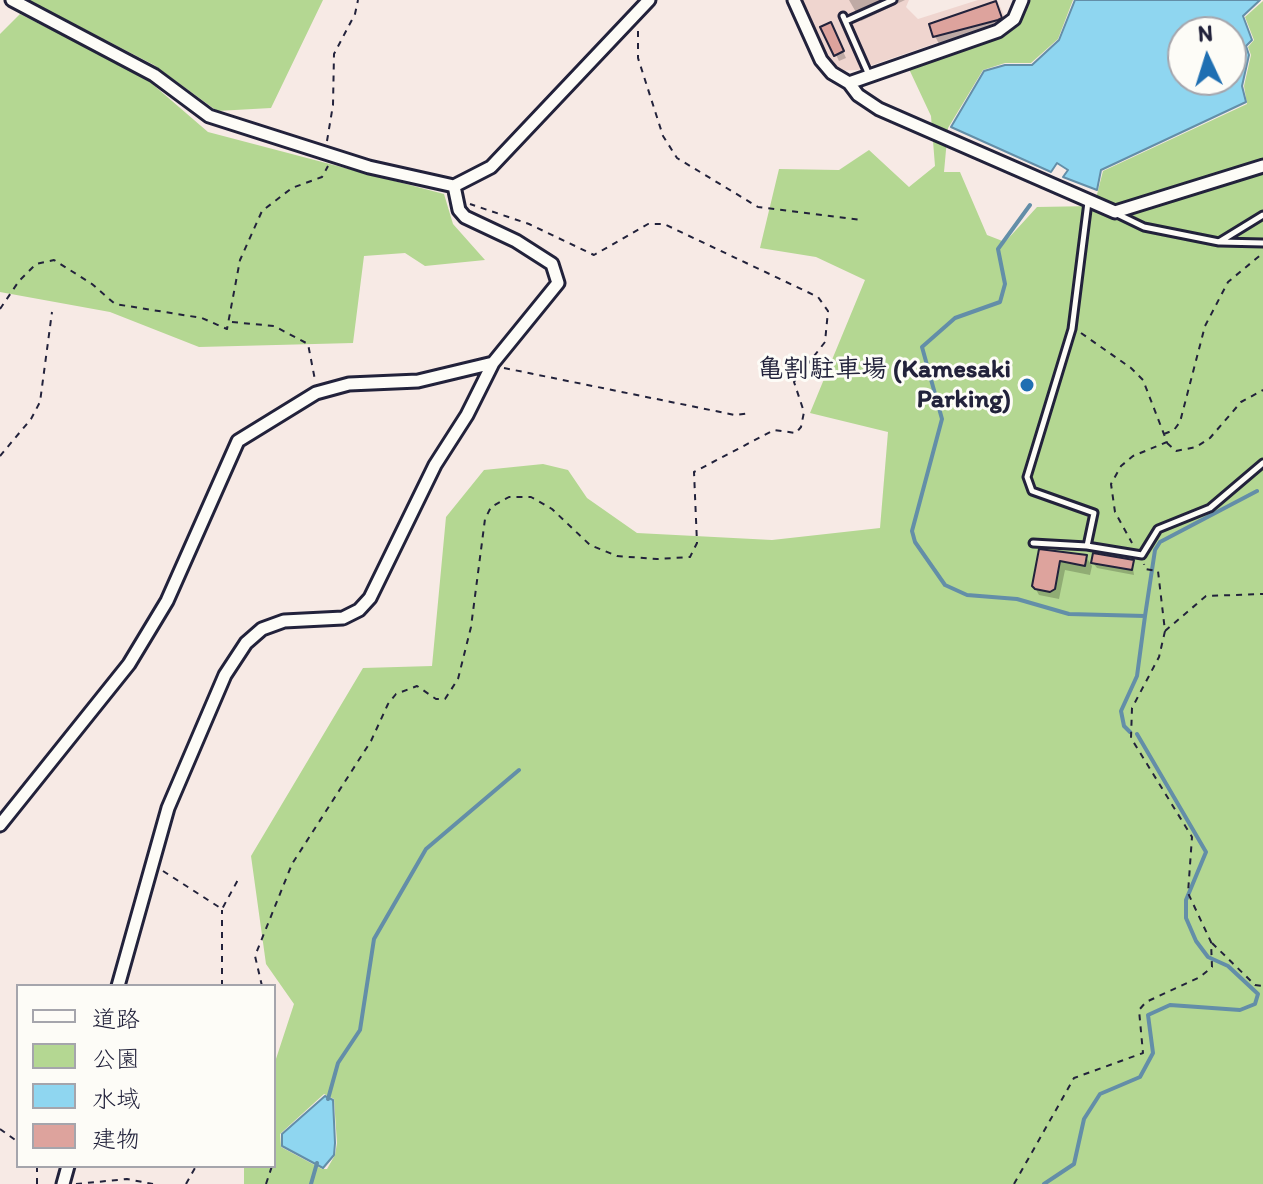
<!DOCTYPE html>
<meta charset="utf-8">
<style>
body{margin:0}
#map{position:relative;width:1263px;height:1184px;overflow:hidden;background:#f7eae5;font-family:Itim,"Klee One",sans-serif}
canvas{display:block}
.legend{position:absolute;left:16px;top:984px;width:260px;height:184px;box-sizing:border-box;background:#fdfcf7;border:2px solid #a5a5ac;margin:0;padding:10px 14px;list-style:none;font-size:24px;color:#22223b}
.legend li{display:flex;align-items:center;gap:16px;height:40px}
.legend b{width:40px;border:2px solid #a5a5ac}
.north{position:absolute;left:1167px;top:16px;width:80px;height:80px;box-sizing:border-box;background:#fdfcf7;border:2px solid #a5a5ac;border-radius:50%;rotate:356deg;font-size:22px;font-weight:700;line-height:32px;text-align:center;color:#22223b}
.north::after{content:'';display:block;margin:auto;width:28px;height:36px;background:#1f6fb2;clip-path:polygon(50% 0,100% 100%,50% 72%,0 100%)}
</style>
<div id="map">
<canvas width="1263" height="1184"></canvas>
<ul class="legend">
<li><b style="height:10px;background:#fdfcf7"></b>道路</li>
<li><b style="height:22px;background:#b4d792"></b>公園</li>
<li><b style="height:22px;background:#8fd6f0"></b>水域</li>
<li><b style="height:22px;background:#dda39d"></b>建物</li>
</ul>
<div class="north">N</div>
</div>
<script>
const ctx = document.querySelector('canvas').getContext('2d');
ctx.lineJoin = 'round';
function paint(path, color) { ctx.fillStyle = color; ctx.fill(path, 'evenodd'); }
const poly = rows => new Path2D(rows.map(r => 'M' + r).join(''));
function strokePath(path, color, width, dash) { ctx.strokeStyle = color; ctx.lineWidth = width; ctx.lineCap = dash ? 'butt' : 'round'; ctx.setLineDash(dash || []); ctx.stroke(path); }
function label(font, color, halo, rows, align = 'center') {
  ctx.font = font + ' Itim,"Klee One",sans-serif'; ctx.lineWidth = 6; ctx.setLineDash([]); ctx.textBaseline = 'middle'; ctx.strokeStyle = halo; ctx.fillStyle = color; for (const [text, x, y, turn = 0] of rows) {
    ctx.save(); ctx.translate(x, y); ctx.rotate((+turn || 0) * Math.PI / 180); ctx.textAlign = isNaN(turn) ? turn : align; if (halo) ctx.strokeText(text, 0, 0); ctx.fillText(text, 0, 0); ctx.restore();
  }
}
paint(poly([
 [799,0,909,0,906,7,918,19,978,0,997,0,1006,19,858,70,834,71]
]), '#efd5cf');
paint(poly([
 [28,0,323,0,271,108,217,111,154,65],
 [1029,0,1073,0,1058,39,1031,63,1005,63,983,70,948,128,944,172,960,172,987,235,1005,242,1037,207,1094,206,1103,171,1247,104,1244,86,1251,55,1248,47,1254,40,1245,17,1263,1,1263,1184,244,1184,244,1166,274,1166,274,1065,294,1004,266,964,251,856,363,668,432,666,446,517,484,470,543,464,568,470,587,498,637,533,772,540,880,528,888,432,810,413,865,280,816,257,760,248,779,169,839,170,869,150,909,187,935,166,931,116,909,69,1005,36,1018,26],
 [324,1094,334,1099,337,1143,335,1155,327,1169,322,1169,281,1147,280,1134],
 [20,14,143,76,208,132,444,194,453,224,485,260,425,266,405,253,364,256,353,343,199,347,110,312,0,292,0,34]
]), '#b4d792');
const water = poly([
 [1075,0,1260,0,1243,16,1252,40,1246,46,1249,55,1242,86,1246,102,1101,170,1097,190,1063,177,1068,170,1057,163,1051,172,951,127,984,71,1005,65,1032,65,1059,40,1075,0],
 [1183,32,1231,32,1231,80,1183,80,1183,32],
 [325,1096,333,1100,335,1143,334,1155,323,1168,282,1146,282,1134,325,1096]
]);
paint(water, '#8fd6f0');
strokePath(water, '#638ea8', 2);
paint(poly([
 [849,0,905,0,861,21],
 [996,9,1002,26,939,44,935,36],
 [823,28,833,30,846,58,839,61],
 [1041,551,1086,557,1092,566,1090,575,1065,570,1059,599,1039,595,1034,586],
 [1132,561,1134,575,1097,568,1093,563]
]), '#0003');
strokePath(poly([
 [1030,205,998,249,1005,284,1000,302,955,318,922,347,942,419,912,531,915,542,945,585,967,595,1017,599,1069,614,1145,616,1137,676,1121,711,1124,726,1130,732],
 [1145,616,1155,550,1160,542,1257,491],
 [328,1099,338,1063,360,1030,374,939,426,849,519,770],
 [311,1184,317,1163],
 [1044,1184,1074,1164,1084,1119,1100,1094,1140,1077,1153,1053,1148,1015,1170,1005,1240,1010,1255,1004,1258,994,1228,966,1208,957,1196,941,1186,918,1186,900,1206,852,1137,734]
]), '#638ea8', 4);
const building = poly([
 [996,1,1002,18,998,20,933,37,929,24,996,1],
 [831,22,844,51,834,56,820,27,831,22],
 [1039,549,1087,555,1085,566,1060,561,1055,589,1050,592,1035,589,1032,586,1039,549],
 [1093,553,1134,560,1132,570,1091,563,1093,553]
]);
paint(building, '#dda39d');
strokePath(building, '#22223b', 2);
const service = poly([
 [843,16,869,75],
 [846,21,893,0],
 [1115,213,1144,227,1219,242,1263,215],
 [1220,242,1263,243],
 [1033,543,1087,546,1142,555,1158,529,1210,508,1263,463],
 [1087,546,1094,513,1032,491,1027,477,1072,329,1088,202]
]);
const minor = poly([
 [12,0,154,75,209,116,369,167,454,186,491,167,649,0],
 [794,0,821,60,832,73,849,83,858,95,879,109,1115,212,1263,166],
 [849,83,998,31,1014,19,1022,0],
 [0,825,129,664,167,601,238,441,316,393,349,384,418,381,493,363],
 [118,986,168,808,225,675,246,643,262,629,284,621,343,618,359,610,370,598,435,465,467,415,493,363,558,283,552,264,516,241,465,217,459,210,454,186],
 [63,1184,68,1166]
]);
strokePath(service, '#22223b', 11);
strokePath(minor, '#22223b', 17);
strokePath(poly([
 [638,31,638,58,663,136,677,158,758,207,861,220],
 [327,141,333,105,334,54,355,14,358,0],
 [0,309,19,281,36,264,54,260,92,284,115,304,202,318,227,329,240,260,262,211,292,188,322,177,328,166],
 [232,322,274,326,308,344,315,380],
 [1081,333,1131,368,1143,380,1167,442,1133,456,1121,466,1111,484,1115,512,1132,543],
 [504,368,735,415,750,413],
 [1164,434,1174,430,1180,422,1205,326,1228,282,1263,253],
 [1167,443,1176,451,1196,447,1210,438,1241,402,1263,390],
 [0,456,31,419,40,402,52,312],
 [1165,631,1206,596,1263,594],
 [163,871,222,909,239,878],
 [1212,943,1255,985,1263,986],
 [222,986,222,910],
 [262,986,255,956,292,864,371,741,388,704,396,694,417,686,436,699,445,699,458,679,471,627,485,519,491,507,509,497,531,497,552,509,590,545,617,556,657,559,690,557,697,543,694,472,774,430,796,433,801,427,804,412,794,382,825,342,828,311,818,297,664,224,648,224,594,255,529,224,470,204],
 [0,1129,18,1142],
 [37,1184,37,1166],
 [76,1184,127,1179,153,1184],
 [186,1184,195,1168],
 [266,1184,272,1166],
 [1014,1184,1074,1078,1143,1053,1139,1010,1146,1002,1200,977,1212,967,1211,942,1188,893,1192,837,1131,738,1132,708,1159,657,1165,631,1158,571,1145,569,1144,564]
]), '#22223b', 2, [6, 6]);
strokePath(service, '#fdfcf7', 5);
strokePath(minor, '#fdfcf7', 11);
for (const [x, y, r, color] of [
 [1027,385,8,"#1f6fb2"]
]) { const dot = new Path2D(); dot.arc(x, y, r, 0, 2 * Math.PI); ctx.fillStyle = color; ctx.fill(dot); strokePath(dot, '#fdfcf7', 3); }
label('bold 26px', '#22223b', '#fdfcf7', [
 ["亀割駐車場 (Kamesaki",1011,370],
 ["Parking)",1011,400]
], 'right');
</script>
